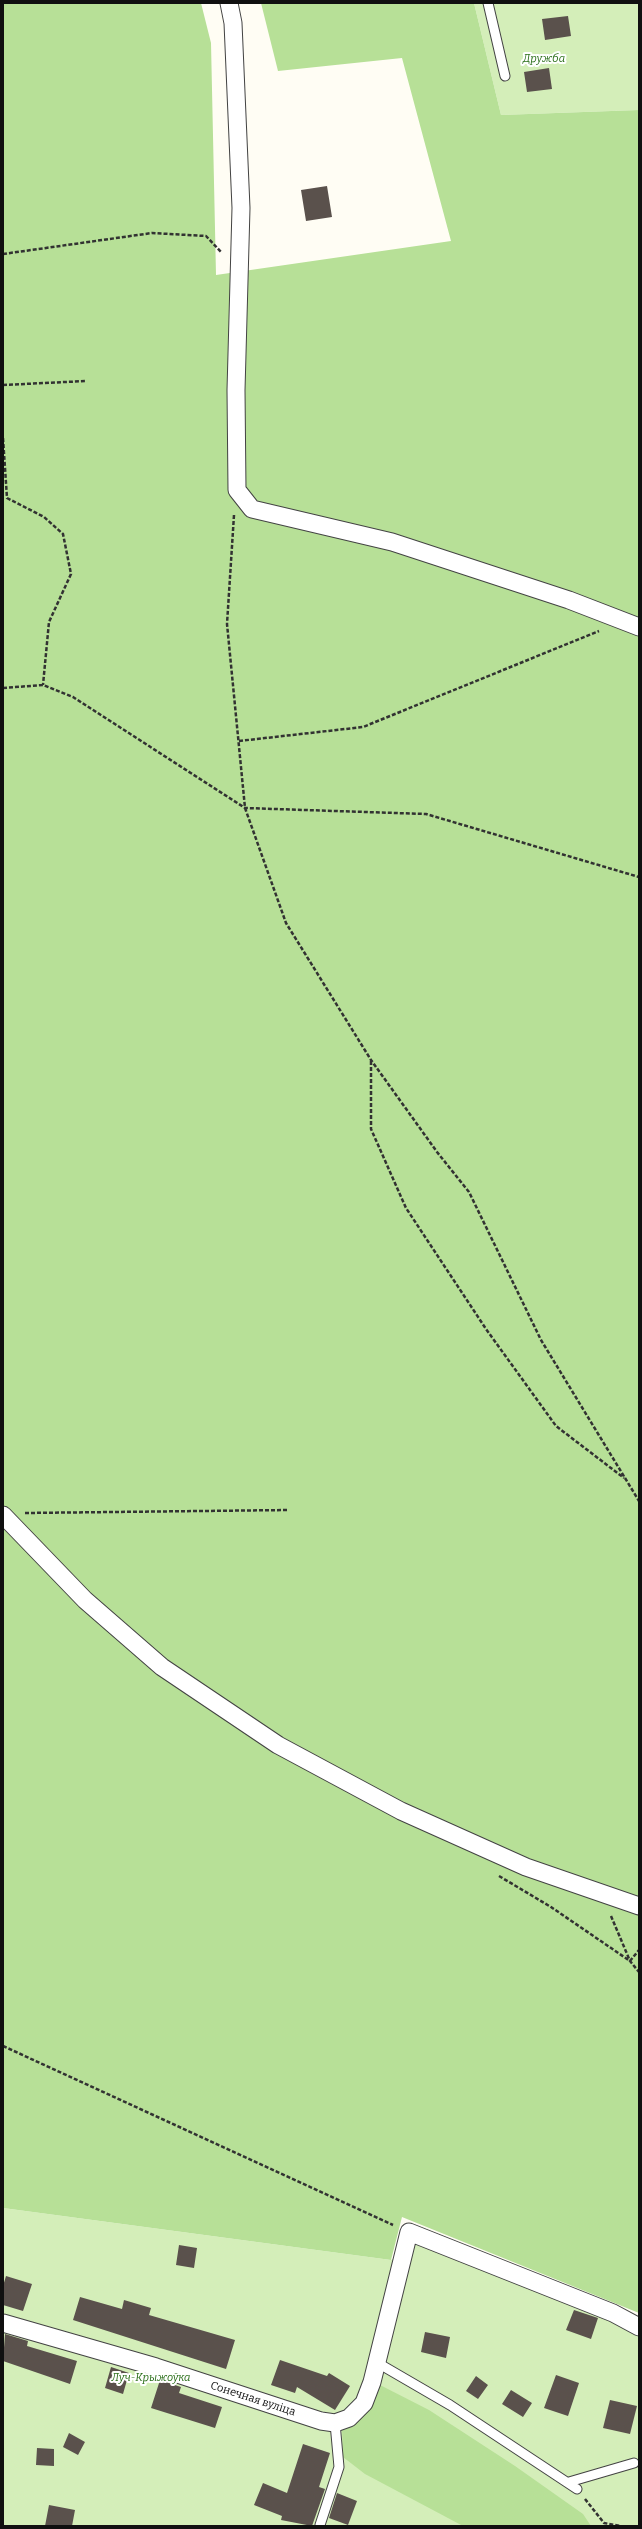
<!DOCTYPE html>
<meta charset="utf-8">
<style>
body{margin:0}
#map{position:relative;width:642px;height:2529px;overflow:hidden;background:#fffdf4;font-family:Bitter,serif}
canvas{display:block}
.frame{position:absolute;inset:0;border:4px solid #101010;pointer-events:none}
</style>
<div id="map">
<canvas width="642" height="2529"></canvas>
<div class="frame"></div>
</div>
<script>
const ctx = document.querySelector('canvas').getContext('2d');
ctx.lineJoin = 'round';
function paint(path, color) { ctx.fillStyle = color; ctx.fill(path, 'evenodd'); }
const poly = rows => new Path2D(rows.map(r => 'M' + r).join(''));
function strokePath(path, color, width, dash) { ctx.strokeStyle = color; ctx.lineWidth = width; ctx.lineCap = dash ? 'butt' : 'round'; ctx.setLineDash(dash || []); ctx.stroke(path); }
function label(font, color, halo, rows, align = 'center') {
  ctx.font = font + ' Bitter,serif'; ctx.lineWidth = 4; ctx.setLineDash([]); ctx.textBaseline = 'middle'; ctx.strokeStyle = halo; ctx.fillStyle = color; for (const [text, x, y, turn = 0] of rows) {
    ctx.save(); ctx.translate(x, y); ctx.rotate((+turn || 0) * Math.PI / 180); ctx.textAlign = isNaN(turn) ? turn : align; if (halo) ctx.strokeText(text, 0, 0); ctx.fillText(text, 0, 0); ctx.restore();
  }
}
paint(poly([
 [474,3,639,3,639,110,501,115],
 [3,2208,391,2260,415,2244,573,2303,639,2334,639,2526,3,2526]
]), '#d4eeb9');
paint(poly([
 [3,3,201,3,211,43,216,275,451,241,402,58,278,71,261,3,474,3,501,115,639,110,639,2313,402,2217,391,2260,3,2208],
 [380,2385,429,2410,515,2466,583,2514,591,2526,463,2526,365,2474,343,2457,342,2428,354,2425,374,2399]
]), '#b7e097');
paint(poly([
 [568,16,571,36,545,40,542,19],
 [549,68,552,89,527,92,524,72],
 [327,186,332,217,306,221,301,190],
 [179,2245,197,2248,194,2268,176,2265],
 [6,2276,32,2284,23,2311,3,2305,3,2286],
 [80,2297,122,2309,124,2300,151,2308,149,2315,235,2340,226,2369,73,2320],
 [574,2310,598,2318,591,2339,566,2330],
 [425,2332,450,2337,446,2358,421,2352],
 [5,2334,28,2341,27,2346,77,2361,70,2384,3,2361],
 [280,2360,327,2376,329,2373,350,2386,335,2410,297,2387,295,2393,271,2385],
 [111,2367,129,2373,123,2394,105,2388],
 [556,2375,579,2383,568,2416,544,2408],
 [476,2376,488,2385,478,2399,466,2391],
 [160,2380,181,2387,179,2393,222,2407,215,2428,151,2408],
 [511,2390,532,2403,523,2417,502,2404],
 [610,2400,637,2406,630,2434,603,2428],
 [69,2433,85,2442,78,2455,63,2447],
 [303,2444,330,2453,319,2487,325,2489,312,2526,281,2520,282,2516,254,2505,263,2483,287,2493],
 [37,2448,54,2449,54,2466,36,2465],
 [337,2493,357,2501,348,2525,329,2518],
 [49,2505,75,2510,72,2526,45,2526]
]), '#5a514c');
const service = poly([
 [488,3,505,76],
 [376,2362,450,2405,577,2489],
 [569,2482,634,2463],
 [320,2525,339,2467,335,2423]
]);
const minor = poly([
 [229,3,233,23,241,208,236,390,237,490,252,509,392,542,569,600,639,627],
 [3,1515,85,1600,162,1667,278,1745,401,1811,526,1867,639,1906],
 [3,2323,156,2367,321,2421,335,2423,349,2418,364,2403,372,2382,409,2232,613,2313,639,2327]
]);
strokePath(service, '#434343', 11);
strokePath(minor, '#434343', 19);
strokePath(poly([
 [3,254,152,233,206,236,221,252],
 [3,385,86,381],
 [3,438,7,498,44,517,63,534,71,574,49,622,43,685],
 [234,515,227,624,245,808,286,923,371,1060,437,1152,469,1192,541,1340,639,1501],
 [3,688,43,685,73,697,245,808,426,814,639,877],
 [239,741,363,727,599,631],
 [371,1061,371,1129,406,1208,486,1329,556,1426,624,1478],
 [25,1513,288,1510],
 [499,1876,551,1907,630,1961,639,1950],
 [611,1916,630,1961,639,1972],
 [3,2046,393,2225],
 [585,2499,604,2523,620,2526]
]), '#323232', 2.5, [4, 2]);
strokePath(service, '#fff', 9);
strokePath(minor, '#fff', 17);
label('italic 11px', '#2b6f1a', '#fff', [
 ["Дружба",544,59],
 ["Луч-Крыжоўка",151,2378]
]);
label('11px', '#101010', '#fff', [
 ["Сонечная вуліца",253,2399,18]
]);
</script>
